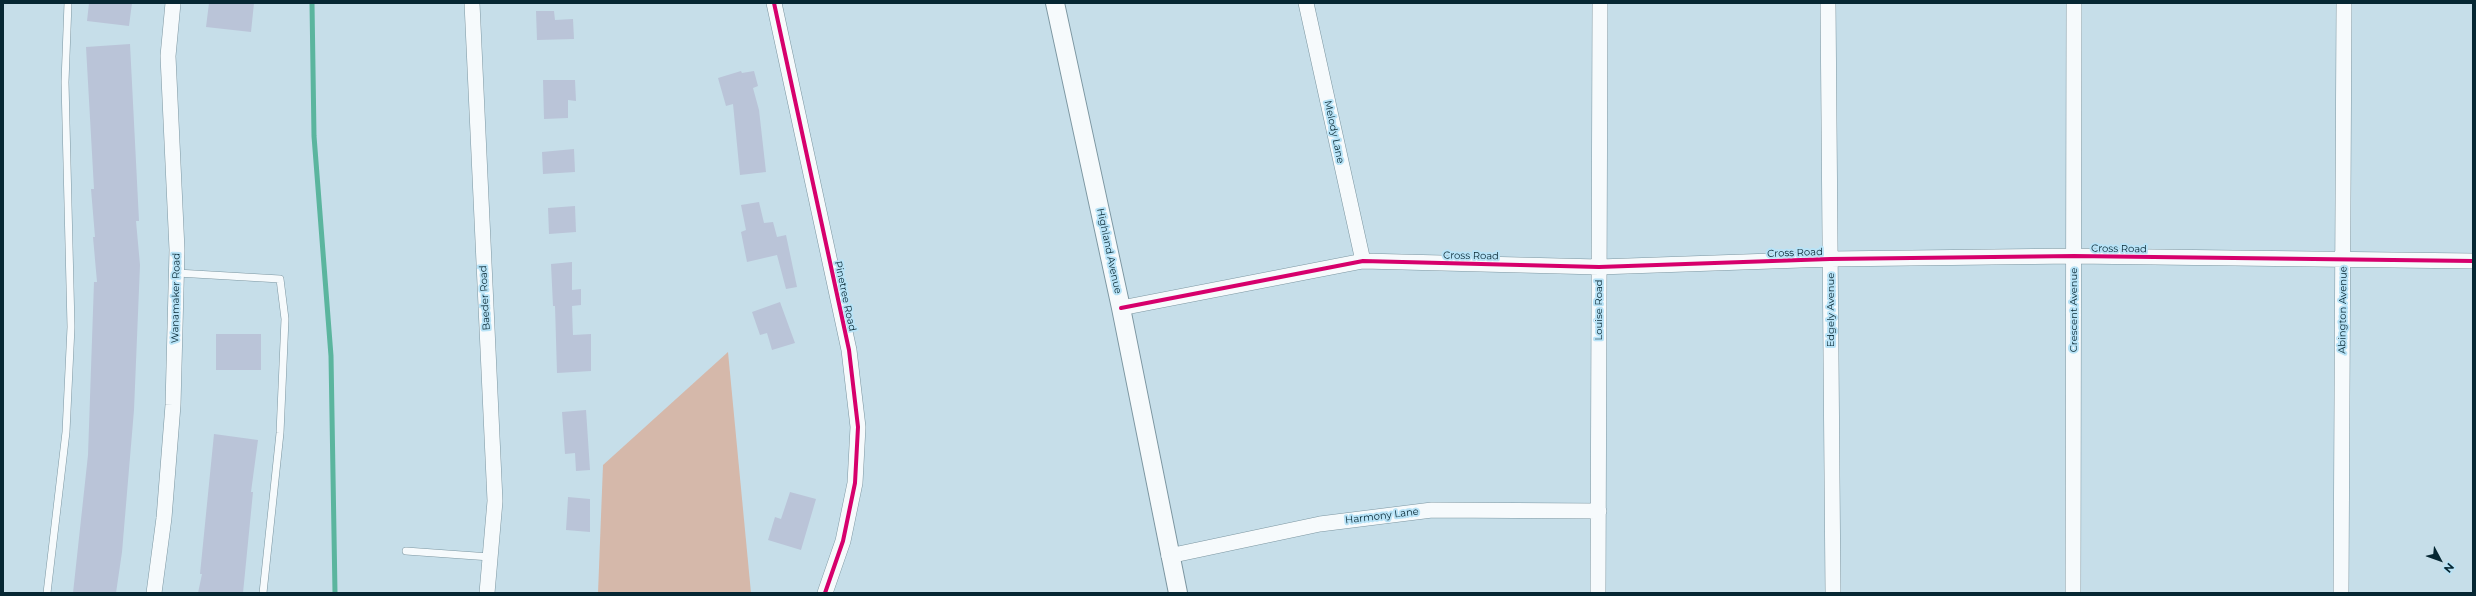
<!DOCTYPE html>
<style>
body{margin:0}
#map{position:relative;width:2476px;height:596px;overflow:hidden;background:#c6dee9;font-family:Montserrat,sans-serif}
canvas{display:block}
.frame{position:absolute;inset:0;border:4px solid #062733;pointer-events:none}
.north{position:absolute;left:2420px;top:540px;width:40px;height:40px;-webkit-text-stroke:3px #b8e3f7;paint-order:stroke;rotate:131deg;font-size:11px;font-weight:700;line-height:16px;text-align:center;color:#062733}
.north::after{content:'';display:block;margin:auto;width:14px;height:18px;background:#062733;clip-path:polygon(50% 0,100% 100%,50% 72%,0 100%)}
</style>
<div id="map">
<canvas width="2476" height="596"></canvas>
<div class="frame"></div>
<div class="north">N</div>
</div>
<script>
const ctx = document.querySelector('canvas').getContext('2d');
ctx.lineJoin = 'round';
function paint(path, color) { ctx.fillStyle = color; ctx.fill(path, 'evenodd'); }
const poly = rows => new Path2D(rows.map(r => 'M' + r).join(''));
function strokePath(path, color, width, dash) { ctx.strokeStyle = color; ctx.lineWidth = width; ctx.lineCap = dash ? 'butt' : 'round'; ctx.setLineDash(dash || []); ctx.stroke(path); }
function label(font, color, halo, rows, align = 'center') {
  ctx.font = font + ' Montserrat,sans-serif'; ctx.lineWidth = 4; ctx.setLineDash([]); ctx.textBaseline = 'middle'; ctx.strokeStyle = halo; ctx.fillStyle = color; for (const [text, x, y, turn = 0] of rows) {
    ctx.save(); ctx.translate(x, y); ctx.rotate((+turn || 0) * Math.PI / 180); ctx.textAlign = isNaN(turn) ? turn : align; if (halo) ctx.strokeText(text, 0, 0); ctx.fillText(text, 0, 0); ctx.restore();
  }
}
paint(poly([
 [728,352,751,593,598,593,603,465]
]), '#d5b8aa');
strokePath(poly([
 [312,3,314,136,331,356,335,593]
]), '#5bb59e', 5);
paint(poly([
 [89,3,132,3,129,26,87,21],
 [209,3,254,3,251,32,206,27],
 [536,11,554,11,555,20,573,19,574,39,537,40],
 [130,44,139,221,136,221,140,265,134,410,122,552,116,593,73,593,88,455,94,282,97,282,93,237,95,237,91,189,94,189,86,47],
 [741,71,742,73,754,71,758,86,753,88,759,110,766,172,740,175,733,104,726,106,718,78],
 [543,80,575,80,576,101,568,100,568,118,544,119],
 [574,149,575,172,543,174,542,152],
 [759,202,764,223,773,222,777,237,786,235,797,287,786,289,777,255,747,262,741,232,746,230,741,205],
 [575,206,576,232,549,234,548,208],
 [572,262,572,290,581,289,581,305,572,306,573,335,591,334,591,371,557,373,555,306,553,306,551,264],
 [780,302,795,343,772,350,767,333,760,335,752,312],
 [216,334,261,334,261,370,216,370],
 [586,410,590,470,576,471,575,453,565,454,562,412],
 [214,434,258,440,251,492,253,492,243,593,198,593,202,574,200,574],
 [790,492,816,499,801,550,768,540,775,517,781,519],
 [568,497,590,499,590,532,566,530]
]), '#bac4d8');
const service = poly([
 [177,273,280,279,285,319,280,433,263,593],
 [406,551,490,557],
 [47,593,66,432,71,327,65,82,68,3]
]);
const minor = poly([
 [472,3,495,501,487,593],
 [774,3,849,350,858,427,855,483,843,541,825,593],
 [1306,3,1363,261],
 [1828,3,1833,593],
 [1121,308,1363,261,1599,267,1830,259,2074,256,2473,261],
 [1169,556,1320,524,1432,510,1599,511],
 [154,593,164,518,173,405,177,250,168,56,173,3],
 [1598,593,1600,3],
 [2073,593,2074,3],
 [2341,593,2344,3]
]);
const tertiary = poly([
 [1055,3,1121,308,1178,593]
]);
strokePath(service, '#7c96a1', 8);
strokePath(minor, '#7c96a1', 16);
strokePath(tertiary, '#7c96a1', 20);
strokePath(service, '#f6fafc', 7);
strokePath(minor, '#f6fafc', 15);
strokePath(tertiary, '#f6fafc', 18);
strokePath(poly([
 [774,3,849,350,858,427,855,483,843,541,825,593],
 [1121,308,1363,261,1599,267,1830,259,2074,256,2473,261]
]), '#d6006c', 4);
label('10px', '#062733', '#b8e3f7', [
 ["Melody Lane",1334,132,78],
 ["Cross Road",2119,249,1],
 ["Highland Avenue",1109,251,78],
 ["Cross Road",1795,253,-2],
 ["Cross Road",1471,256,1],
 ["Pinetree Road",845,296,78],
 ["Wanamaker Road",176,298,-89],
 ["Baeder Road",485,298,-93],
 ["Louise Road",1599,310,-90],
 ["Edgely Avenue",1831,310,-90],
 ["Crescent Avenue",2074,310,-90],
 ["Abington Avenue",2343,310,-89],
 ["Harmony Lane",1382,516,-7]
]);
</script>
